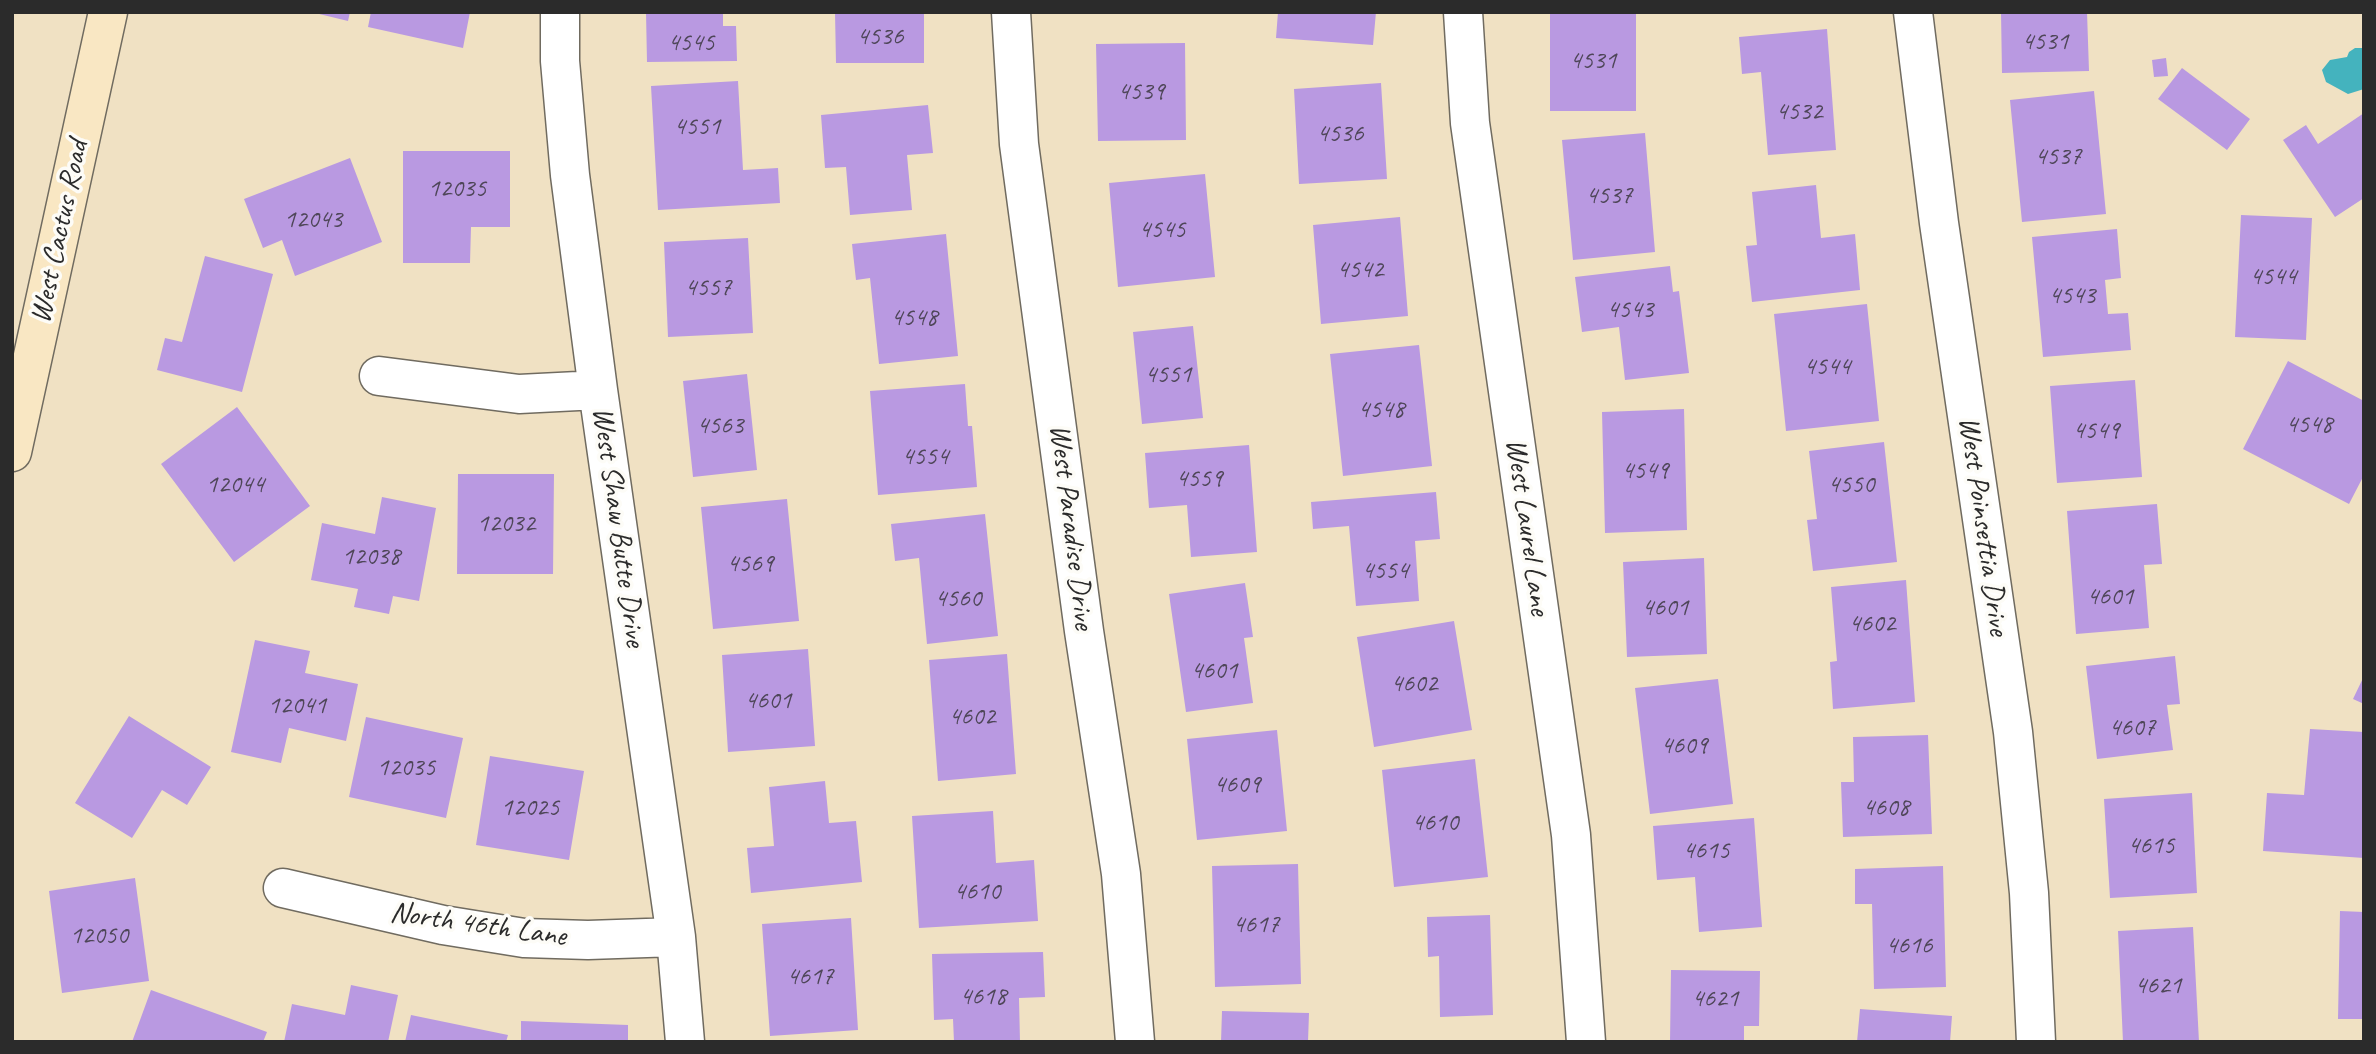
<!DOCTYPE html>
<style>
body{margin:0}
#map{position:relative;width:2376px;height:1054px;overflow:hidden;background:#f0e1c3;font-family:Caveat,sans-serif}
canvas{display:block}
.frame{position:absolute;inset:0;border:14px solid #2b2b2b;pointer-events:none}
</style>
<div id="map">
<canvas width="2376" height="1054"></canvas>
<div class="frame"></div>
</div>
<script>
const ctx = document.querySelector('canvas').getContext('2d');
ctx.lineJoin = 'round';
function paint(path, color) { ctx.fillStyle = color; ctx.fill(path, 'evenodd'); }
const poly = rows => new Path2D(rows.map(r => 'M' + r).join(''));
function strokePath(path, color, width, dash) { ctx.strokeStyle = color; ctx.lineWidth = width; ctx.lineCap = dash ? 'butt' : 'round'; ctx.setLineDash(dash || []); ctx.stroke(path); }
function label(font, color, halo, rows, align = 'center') {
  ctx.font = font + ' Caveat,sans-serif'; ctx.lineWidth = 7; ctx.setLineDash([]); ctx.textBaseline = 'middle'; ctx.strokeStyle = halo; ctx.fillStyle = color; for (const [text, x, y, turn = 0] of rows) {
    ctx.save(); ctx.translate(x, y); ctx.rotate((+turn || 0) * Math.PI / 180); ctx.textAlign = isNaN(turn) ? turn : align; if (halo) ctx.strokeText(text, 0, 0); ctx.fillText(text, 0, 0); ctx.restore();
  }
}
paint(poly([
 [2355,48,2364,48,2364,89,2348,94,2326,82,2322,70,2330,60,2347,57,2349,52]
]), '#44b3be');
paint(poly([
 [311,12,350,12,348,21],
 [371,12,470,12,463,48,368,27],
 [646,12,723,12,723,26,736,26,737,61,647,62],
 [835,12,924,12,924,63,836,63],
 [1278,12,1376,12,1373,45,1276,38],
 [1550,12,1636,12,1636,111,1550,111],
 [2001,12,2087,12,2089,71,2002,73],
 [1827,29,1836,150,1768,155,1761,72,1742,74,1739,37],
 [1185,43,1186,140,1098,141,1096,44],
 [2166,58,2168,76,2154,77,2152,60],
 [2182,68,2250,119,2227,150,2158,99],
 [738,81,743,170,778,168,780,203,658,210,651,86],
 [1381,83,1387,179,1299,184,1294,89],
 [2094,91,2106,214,2022,222,2010,100],
 [928,105,933,153,907,155,912,210,850,215,846,167,825,168,821,115],
 [2364,113,2364,198,2335,217,2283,140,2306,125,2318,144],
 [1645,133,1655,252,1573,260,1562,140],
 [403,151,510,151,510,227,471,227,470,263,403,263],
 [350,158,382,242,295,276,282,240,263,248,244,199],
 [1205,174,1215,277,1118,287,1109,183],
 [1816,185,1821,238,1855,234,1860,290,1752,302,1746,246,1757,245,1752,192],
 [2241,215,2312,218,2306,340,2235,337],
 [1400,217,1408,316,1321,324,1313,225],
 [2117,229,2121,278,2105,280,2108,314,2128,313,2131,350,2043,357,2032,237],
 [946,234,958,356,879,364,870,278,856,280,852,244],
 [748,238,753,333,668,337,664,242],
 [205,256,273,274,242,392,157,370,165,338,182,342],
 [1670,266,1673,292,1679,291,1689,373,1625,380,1619,327,1582,332,1575,277],
 [1867,304,1879,421,1786,431,1774,314],
 [1193,326,1203,418,1142,424,1133,332],
 [1419,345,1432,466,1343,476,1330,354],
 [2288,361,2364,401,2364,475,2349,504,2243,449],
 [747,374,757,470,693,477,683,381],
 [2135,380,2142,477,2057,483,2050,386],
 [965,384,968,426,972,426,977,487,878,495,870,391],
 [237,407,310,506,234,562,161,464],
 [1684,409,1687,530,1605,533,1602,412],
 [1884,442,1897,562,1813,571,1807,520,1817,519,1809,451],
 [1249,445,1257,552,1191,557,1187,505,1149,508,1145,453],
 [458,474,554,474,553,574,457,574],
 [1436,492,1440,539,1415,541,1419,601,1356,606,1349,526,1313,529,1311,502],
 [382,497,436,508,419,601,393,596,389,614,354,607,358,589,311,580,322,523,375,534],
 [787,499,799,621,713,629,701,507],
 [2157,504,2162,564,2144,565,2149,628,2076,634,2067,511],
 [985,514,998,636,927,644,919,558,895,561,891,524],
 [1704,558,1707,654,1627,657,1623,562],
 [1906,580,1915,702,1833,709,1830,662,1837,661,1831,587],
 [1245,583,1253,637,1244,638,1253,703,1186,712,1169,594],
 [1454,621,1472,730,1374,747,1357,637],
 [255,640,310,651,305,673,358,684,346,741,289,728,281,763,231,752],
 [808,649,815,746,728,752,722,655],
 [1007,654,1016,774,938,781,929,660],
 [2175,656,2180,704,2167,705,2173,750,2097,759,2086,666],
 [2364,676,2364,704,2353,699],
 [1718,679,1733,804,1650,814,1635,688],
 [129,716,211,767,187,805,162,790,132,838,75,803],
 [366,717,463,738,446,818,349,797],
 [2310,729,2364,732,2364,858,2263,851,2267,793,2304,795],
 [1277,730,1287,831,1197,840,1187,739],
 [1928,735,1932,834,1843,837,1841,782,1854,782,1853,737],
 [490,756,584,771,569,860,476,845],
 [1475,759,1488,877,1394,887,1382,770],
 [825,781,829,823,856,821,862,882,751,893,747,848,774,846,769,787],
 [2192,793,2197,893,2110,898,2104,799],
 [993,811,996,863,1034,860,1038,921,919,928,912,816],
 [1754,818,1762,927,1699,932,1695,877,1657,880,1653,826],
 [1298,864,1301,984,1215,987,1212,866],
 [1943,866,1946,987,1874,989,1872,904,1855,904,1855,869],
 [135,878,149,981,62,993,49,891],
 [2340,911,2364,912,2364,1019,2338,1019],
 [1490,915,1493,1015,1440,1017,1439,956,1428,957,1427,917],
 [851,918,858,1030,770,1036,762,924],
 [2193,927,2199,1042,2123,1042,2118,931],
 [1043,952,1045,997,1019,998,1020,1042,954,1042,953,1019,934,1020,932,954],
 [1671,970,1760,971,1759,1026,1744,1026,1744,1042,1670,1042],
 [351,985,398,995,388,1042,284,1042,292,1004,345,1015],
 [151,990,267,1032,263,1042,132,1042],
 [1860,1009,1952,1016,1950,1042,1857,1042],
 [1222,1011,1309,1013,1308,1042,1221,1042],
 [411,1015,508,1035,506,1042,405,1042],
 [521,1021,628,1025,628,1042,521,1042]
]), '#b999e1');
const minor = poly([
 [560,12,560,61,570,175,598,390,676,937,685,1042],
 [1011,12,1019,144,1084,631,1121,874,1135,1042],
 [1463,12,1470,123,1571,835,1586,1042],
 [1913,12,1939,223,2013,732,2029,893,2036,1042],
 [379,376,519,394,598,390],
 [283,888,443,925,524,938,588,940,676,937]
]);
const secondary = poly([
 [12,452,108,12]
]);
strokePath(minor, '#706b60', 41);
strokePath(secondary, '#706b60', 41);
strokePath(minor, '#fff', 38);
strokePath(secondary, '#f9e7c3', 38);
label('26px', '#4e4658', null, [
 ["4536",880,37],
 ["4531",2045,42],
 ["4545",691,43],
 ["4531",1593,61],
 ["4539",1141,92],
 ["4532",1799,112],
 ["4551",697,127],
 ["4536",1340,134],
 ["4537",2058,157],
 ["12035",457,189],
 ["4537",1609,196],
 ["12043",313,220],
 ["4545",1162,230],
 ["4542",1360,270],
 ["4544",2273,277],
 ["4557",708,288],
 ["4543",2072,296],
 ["4543",1630,310],
 ["4548",914,318],
 ["4544",1827,367],
 ["4551",1168,375],
 ["4548",1381,410],
 ["4548",2309,425],
 ["4563",720,426],
 ["4549",2096,431],
 ["4554",925,457],
 ["4549",1645,471],
 ["4559",1199,479],
 ["12044",235,485],
 ["4550",1851,485],
 ["12032",506,524],
 ["12038",371,557],
 ["4569",750,564],
 ["4554",1385,571],
 ["4601",2110,597],
 ["4560",958,599],
 ["4601",1665,608],
 ["4602",1872,624],
 ["4601",1214,671],
 ["4602",1414,684],
 ["4601",768,701],
 ["12041",297,706],
 ["4602",972,717],
 ["4607",2132,728],
 ["4609",1684,746],
 ["12035",406,768],
 ["4609",1237,785],
 ["12025",530,808],
 ["4608",1886,808],
 ["4610",1435,823],
 ["4615",2151,846],
 ["4615",1706,851],
 ["4610",977,892],
 ["4617",1256,925],
 ["12050",99,936],
 ["4616",1909,946],
 ["4617",810,977],
 ["4621",2158,986],
 ["4618",983,997],
 ["4621",1715,999]
]);
label('30px', '#2b2b2b', '#fdfcf7', [
 ["West Cactus Road",60,232,-78],
 ["West Poinsettia Drive",1983,526,82],
 ["West Shaw Butte Drive",618,527,82],
 ["West Paradise Drive",1071,527,83],
 ["West Laurel Lane",1527,527,82],
 ["North 46th Lane",478,925,8]
]);
</script>
